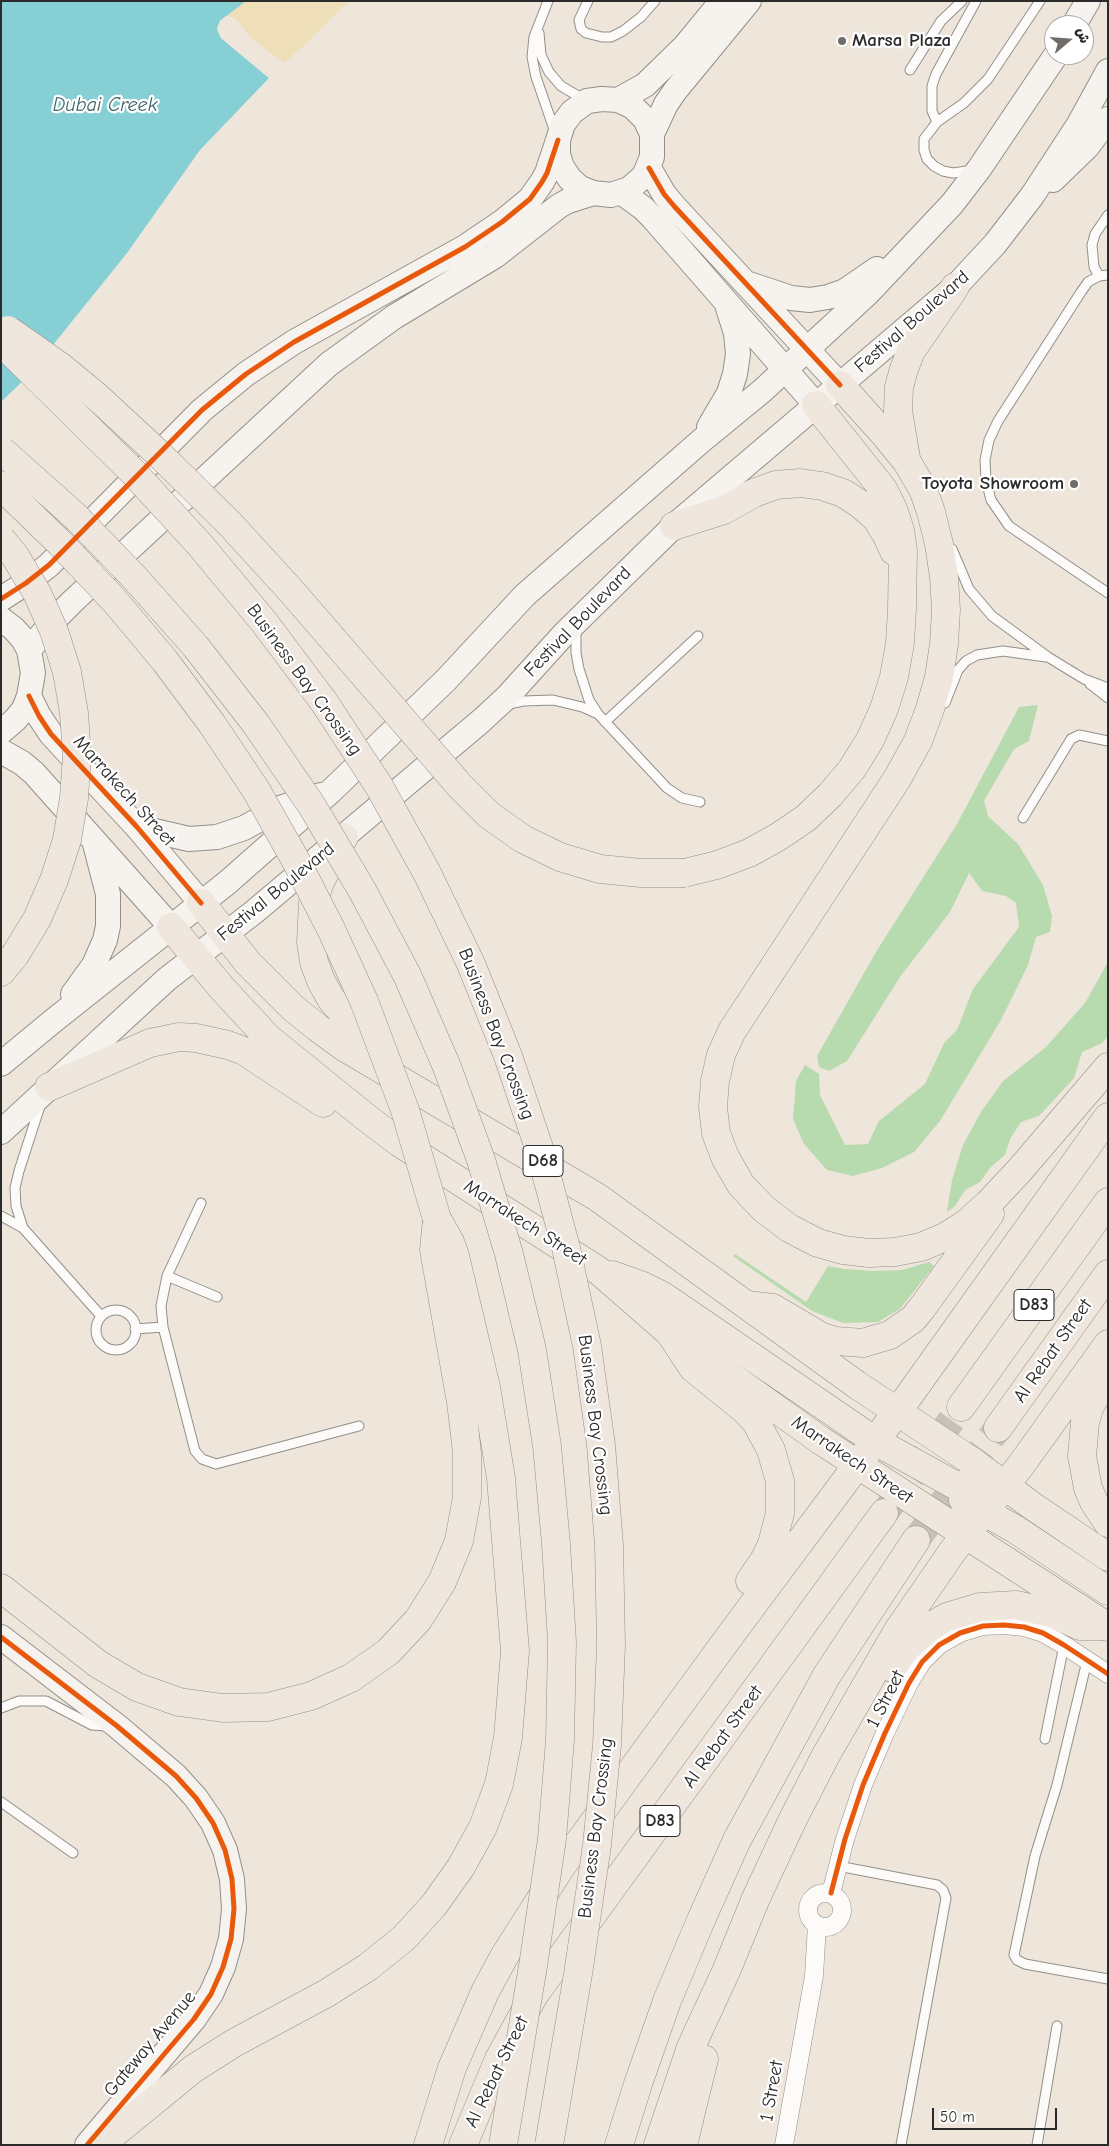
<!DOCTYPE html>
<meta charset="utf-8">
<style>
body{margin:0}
#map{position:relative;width:1109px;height:2146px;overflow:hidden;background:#eee6db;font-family:"Comic Neue","Playpen Sans Arabic",sans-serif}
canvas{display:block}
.frame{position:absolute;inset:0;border:2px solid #2b2b2b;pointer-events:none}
.north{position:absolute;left:1044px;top:15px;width:50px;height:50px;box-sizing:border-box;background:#fff;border:1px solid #aaa;border-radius:50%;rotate:72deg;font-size:14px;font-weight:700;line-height:20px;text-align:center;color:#2b2b2b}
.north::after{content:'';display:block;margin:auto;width:18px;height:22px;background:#6f6c69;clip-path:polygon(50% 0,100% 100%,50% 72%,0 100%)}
.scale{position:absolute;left:932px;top:2108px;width:125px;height:22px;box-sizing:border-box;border:2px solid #2b2b2b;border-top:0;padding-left:6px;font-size:15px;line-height:18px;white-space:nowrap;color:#2b2b2b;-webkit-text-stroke:4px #fff;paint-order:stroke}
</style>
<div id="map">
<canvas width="1109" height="2146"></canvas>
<div class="frame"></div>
<div class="north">ش</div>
<div class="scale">50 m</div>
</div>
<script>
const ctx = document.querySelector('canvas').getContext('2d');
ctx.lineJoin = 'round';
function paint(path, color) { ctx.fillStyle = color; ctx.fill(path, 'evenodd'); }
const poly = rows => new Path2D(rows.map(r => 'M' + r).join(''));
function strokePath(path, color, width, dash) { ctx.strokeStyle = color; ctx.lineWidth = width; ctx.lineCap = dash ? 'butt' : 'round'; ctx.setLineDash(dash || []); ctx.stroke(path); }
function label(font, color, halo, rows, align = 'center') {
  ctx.font = font + ' "Comic Neue",sans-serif'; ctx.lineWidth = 4.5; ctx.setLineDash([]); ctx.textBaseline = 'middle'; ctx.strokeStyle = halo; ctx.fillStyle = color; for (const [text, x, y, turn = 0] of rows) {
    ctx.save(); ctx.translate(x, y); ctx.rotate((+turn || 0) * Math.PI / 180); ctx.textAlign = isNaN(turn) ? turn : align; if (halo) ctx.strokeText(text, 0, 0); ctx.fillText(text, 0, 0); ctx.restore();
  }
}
paint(poly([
 [1038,705,1029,741,1014,749,984,801,988,816,1018,844,1043,885,1052,916,1050,932,1036,937,1028,965,1001,1020,940,1121,914,1152,882,1168,853,1176,827,1170,804,1144,793,1119,796,1081,805,1065,819,1074,820,1095,845,1145,868,1144,879,1121,925,1084,944,1043,957,1030,973,989,1019,927,1016,903,1006,896,982,891,969,873,950,912,900,977,847,1061,829,1071,819,1067,817,1056,876,952,957,824,1019,707],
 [1108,962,1108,1036,1102,1043,1082,1052,1074,1078,1039,1116,1021,1122,1010,1139,1005,1155,990,1168,980,1182,965,1190,955,1206,947,1212,952,1180,963,1145,981,1112,1003,1081,1046,1047,1085,1003],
 [735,1254,806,1302,828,1266,844,1269,874,1271,902,1270,929,1262,934,1266,900,1309,878,1322,843,1323,812,1311,733,1256]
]), '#b8daaf');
paint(poly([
 [246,1,349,1,307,43,284,63,251,38,235,18,226,16]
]), '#eedfb9');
paint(poly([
 [1,1,246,1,220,21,217,29,221,38,269,78,200,150,127,253,28,376,1,402]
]), '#86cfd5');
paint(poly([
 [226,16,229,16,222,22,220,29,223,37,271,76,269,78,221,38,217,29,220,21]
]), '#eee6db');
strokePath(poly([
 [886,1511,961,1407],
 [916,1540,998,1428]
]), '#c7c1b8', 28, [28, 14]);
const lane = poly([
 [548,1,534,37,532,57,536,77,555,132],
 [588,1,579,20,581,29,586,33,602,37,611,37,623,31,641,17,655,1],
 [539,33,541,55,549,72,561,86,585,100],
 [910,70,941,21,962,1],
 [937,122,932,111,932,86,936,74,976,1],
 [974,170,953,173,943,171,934,166,927,159,924,150,924,139,937,122,964,103,988,79,1040,1],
 [1108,275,1099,276,1088,282,1081,292,998,421,989,440,985,460,986,480,991,500,1009,526,1108,593],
 [1099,276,1094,267,1092,245,1095,234,1108,215],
 [952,549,969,589,992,616,1048,657,1084,679,1108,688],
 [576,629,576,653,579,669,589,700,598,714,667,788,682,798,700,802],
 [1090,684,1108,698],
 [945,703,958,670,966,661,977,655,1003,651,1046,657],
 [509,704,523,701,553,700,582,707,598,714],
 [605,722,698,636],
 [1023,818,1071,739,1079,735,1108,741],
 [201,1203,167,1276,161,1306,163,1327,195,1451,202,1459,216,1464,359,1426],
 [1,1216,23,1228,101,1316],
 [23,1228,16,1206,15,1188,19,1171,40,1106],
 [167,1276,217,1297],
 '96 1330a20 20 0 1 1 40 0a20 20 0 1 1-40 0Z',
 [135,1329,163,1327],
 [1087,1661,1057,1785,1035,1856,1014,1955,1017,1960,1025,1964,1108,1979],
 [1,1708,19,1701,46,1701,92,1725,108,1726],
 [1045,1739,1064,1645],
 [1,1802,73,1853],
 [838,1866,937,1885,943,1890,946,1898,901,2145],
 [1037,2145,1057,2026]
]);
const street = poly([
 '808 1910a17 17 0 1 1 34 0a17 17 0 1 1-34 0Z',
 [831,1893,845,1839,863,1785,885,1733,909,1683,922,1662,939,1645,960,1633,983,1626,1004,1625,1024,1627,1043,1633,1064,1645,1108,1674],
 [784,2145,814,1976,817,1925]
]);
const secondary = poly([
 [1074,25,1088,1],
 [618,100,633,107,645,119,652,134,652,157,644,176,629,189,611,195,593,193,580,188,570,179,562,167,558,154,558,140,563,124,572,112,587,101,602,99,618,100,645,85,685,46,722,1],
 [652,134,666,104,675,91,749,1],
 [649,168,664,194,674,206,840,385],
 [1053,180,1087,147,1108,119],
 [621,192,643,208,653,218,816,405],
 [749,284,791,298,810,300,828,297,845,291,877,269],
 [709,427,729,393,735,374,738,354,736,333,728,308],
 [1,599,26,583,49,565,202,410,246,374,294,342,465,247,502,222,530,199,542,182,547,173,558,140],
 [1,619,14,629,23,639,29,650,33,673,29,696,24,709,15,720,1,732],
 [29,650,54,620,73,601,329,364,394,317,495,256,559,206,568,201,593,193],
 [29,696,39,716,51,734,137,827,201,903],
 [1,751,22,763,34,773,171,927],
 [137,827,189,839,217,837,244,828,280,808,321,795],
 [73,994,94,965,105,940,108,926,108,894,95,844],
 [1,1064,53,1021,228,882,330,792,446,680,525,595,701,441,762,391,867,294,952,204,979,169,1056,55],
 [1,1132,167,979,254,912,481,721,507,697,565,633,674,526,955,287,995,244,1032,196,1079,124,1108,71],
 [1,1637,117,1726,176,1776,196,1798,213,1823,225,1850,232,1879,234,1909,231,1939,223,1967,211,1994,194,2019,87,2145]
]);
const primary = poly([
 [344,837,320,882,313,903,311,942,314,962,321,981,331,999,387,1063],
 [201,903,248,963,293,1008,318,1028,344,1047,597,1197,857,1385,973,1462,1031,1505,1108,1557],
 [171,927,221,987,268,1038,363,1115,400,1143,599,1271,670,1333,820,1440,1108,1627],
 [49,1087,150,1043,179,1037,196,1038,228,1045,244,1051,323,1103],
 [612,1275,643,1286,663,1296,875,1441,953,1484,970,1488,998,1487],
 [963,1500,1015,1529,1108,1591]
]);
const highway = poly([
 [840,385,885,435,907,462,923,489,931,512,939,544,944,577,946,610,944,644,939,677,930,709,918,741,897,779,732,1031,721,1055,715,1081,713,1107,716,1133,725,1157,741,1185,764,1209,789,1228,818,1243,843,1250,869,1253,895,1252,921,1247,945,1237,967,1223,988,1204,1019,1171,1108,1067],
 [906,458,898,411,899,387,904,369,911,351,955,287],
 [674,526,724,510,754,493,776,485,800,483,822,486,843,493,860,504,876,518,887,536,894,551],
 [684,873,717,865,749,853,778,837,806,818,830,795,852,769,870,740,884,709,894,677,900,643,902,609,903,551,900,530,893,509,883,489,816,405],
 [1,972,15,955],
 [747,1305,773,1308,822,1337,836,1341,863,1343,890,1335,913,1319,922,1308,990,1214],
 [670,1333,693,1368,745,1410,756,1422,771,1450,780,1481,780,1513,772,1544,765,1559,750,1581],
 [1108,1375,1090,1406,1085,1422,1082,1456,1088,1488,1094,1502,1108,1523],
 [961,1407,1108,1202],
 [998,1428,1108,1274],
 [969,1526,977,1498,973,1462],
 [1,1588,98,1664,137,1687,179,1702,223,1708,268,1707,311,1696,351,1678,388,1652,418,1620,442,1582,459,1541,467,1497,467,1452,461,1402,434,1250,437,1219],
 [892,1668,905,1649,931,1626,947,1617,980,1607,1016,1605,1051,1613,1080,1626,1106,1626],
 [100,2145,193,2069,234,2043,327,1993,368,1967,404,1938,434,1905,461,1867,483,1827,499,1784,508,1738,515,1651,501,1478,486,1387,455,1256,450,1242,437,1219],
 [428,2145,452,2068,485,1992,505,1955,561,1867,732,1633,908,1397,1108,1117],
 [463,2145,499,2059,534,1995,884,1513],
 [619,2145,638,2084,667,2001,701,1920,737,1840,827,1675,916,1540],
 [658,2145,691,2047,727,1969,756,1898,793,1819,826,1755,897,1632,952,1552,1021,1465,1108,1344],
 [683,2145,704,2059]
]);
strokePath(lane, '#928f89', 11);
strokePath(street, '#928f89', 19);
strokePath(secondary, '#928f89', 26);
strokePath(primary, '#928f89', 29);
strokePath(highway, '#928f89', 29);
strokePath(lane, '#fcfbfa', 9);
strokePath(street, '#fcfbfa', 18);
strokePath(secondary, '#f6f3ef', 24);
strokePath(primary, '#efe6de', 28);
strokePath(highway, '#efe6de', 28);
const highwayBridge = poly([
 [8,330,61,367,95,395,161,456,230,524,293,593,460,786,489,815,523,839,560,857,600,869,641,873,684,873],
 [1,342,134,473,200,545,264,622,324,702,379,786,427,873,471,964,508,1056,540,1151,566,1248,587,1346,601,1445,609,1545,611,1645,607,1745,597,1845,578,1974,549,2145],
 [1,450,75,516,135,578,196,647,256,724,312,806,362,890,408,977,447,1067,481,1160,509,1254,532,1350,547,1446,556,1544,562,1642,560,1740,552,1839,533,1966,503,2145],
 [1,486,60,543,114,600,165,661,212,724,256,790,295,859,331,929,364,1001,405,1110,437,1219],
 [1,539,15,556,37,593,54,631,67,672,74,713,77,756,74,798,67,840,54,880,37,919,15,955]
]);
strokePath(highwayBridge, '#928f89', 29, []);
strokePath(highwayBridge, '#efe6de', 28);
strokePath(poly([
 [649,168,664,194,674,206,840,385],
 [1,599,26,583,49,565,202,410,246,374,294,342,465,247,502,222,530,199,542,182,547,173,558,140],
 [29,696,39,716,51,734,137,827,201,903],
 [1,1637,117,1726,176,1776,196,1798,213,1823,225,1850,232,1879,234,1909,231,1939,223,1967,211,1994,194,2019,87,2145],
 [831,1893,845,1839,863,1785,885,1733,909,1683,922,1662,939,1645,960,1633,983,1626,1004,1625,1024,1627,1043,1633,1064,1645,1108,1674]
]), '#e8590c', 5);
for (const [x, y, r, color] of [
 [842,41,5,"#6f6c69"],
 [1074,484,5,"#6f6c69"]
]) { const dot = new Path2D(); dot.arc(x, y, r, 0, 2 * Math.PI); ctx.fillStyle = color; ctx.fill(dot); strokePath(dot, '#fff', 2); }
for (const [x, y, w] of [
 [543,1161,40],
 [1034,1305,40],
 [660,1821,40]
]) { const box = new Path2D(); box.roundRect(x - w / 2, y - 15.5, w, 31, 4); ctx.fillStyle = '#fff'; ctx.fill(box); strokePath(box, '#2b2b2b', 1); }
label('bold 18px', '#2b2b2b', null, [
 ["D68",543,1161],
 ["D83",1034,1305],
 ["D83",660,1821]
]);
label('bold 19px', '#2b2b2b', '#fff', [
 ["Marsa Plaza",852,41],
 ["Toyota Showroom",1064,484,"right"]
], 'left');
label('19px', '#2b2b2b', '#fff', [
 ["Festival Boulevard",912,322,-41],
 ["Festival Boulevard",578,622,-46],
 ["Business Bay Crossing",304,680,54],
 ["Marrakech Street",124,791,48],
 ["Festival Boulevard",276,892,-39],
 ["Business Bay Crossing",496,1034,69],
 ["Marrakech Street",525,1223,33],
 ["Al Rebat Street",1053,1351,-55],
 ["Business Bay Crossing",595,1425,83],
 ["Marrakech Street",852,1460,34],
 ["1 Street",886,1699,-63],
 ["Al Rebat Street",723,1737,-54],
 ["Business Bay Crossing",596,1828,-83],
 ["Gateway Avenue",150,2044,-50],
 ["Al Rebat Street",497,2072,-64],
 ["1 Street",772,2091,-80]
]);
label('italic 20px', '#3b6165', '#fff', [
 ["Dubai Creek",105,105]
]);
</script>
